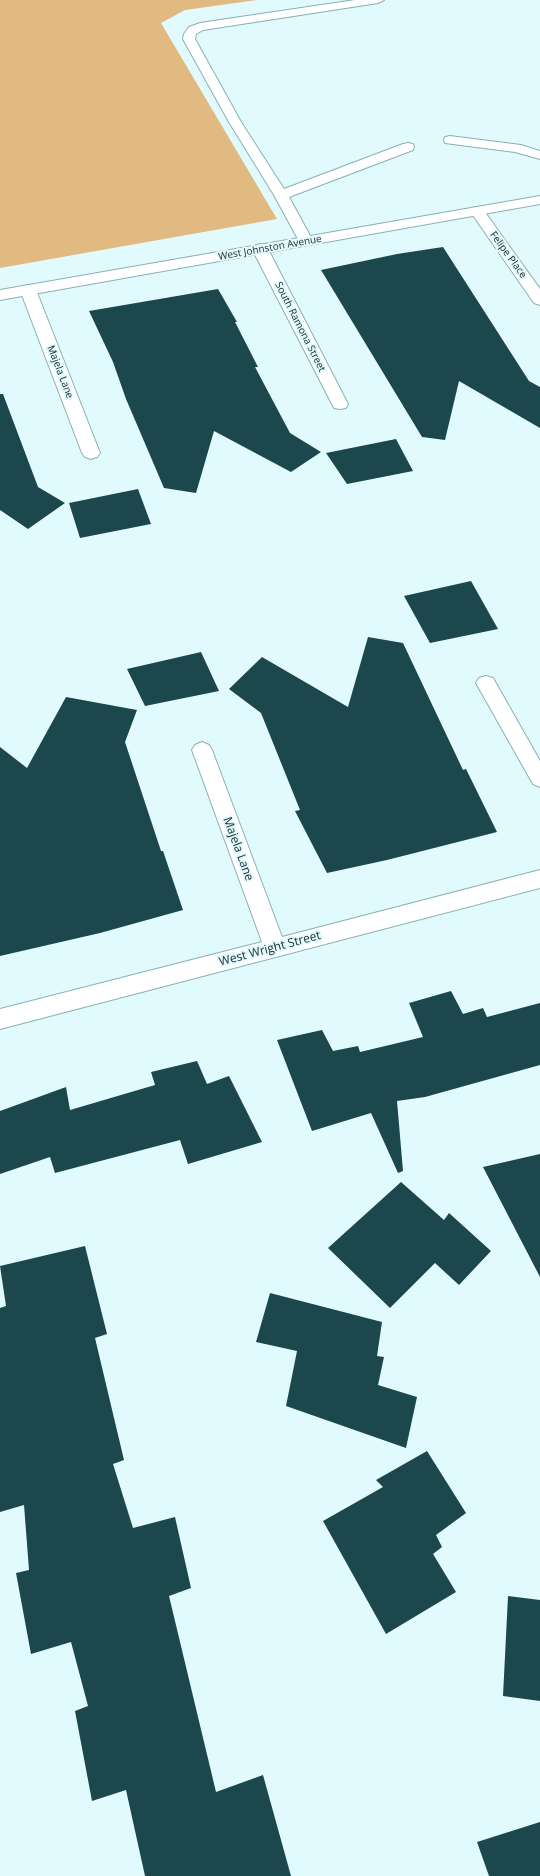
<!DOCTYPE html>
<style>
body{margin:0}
canvas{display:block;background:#e1fafd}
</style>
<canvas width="540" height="1876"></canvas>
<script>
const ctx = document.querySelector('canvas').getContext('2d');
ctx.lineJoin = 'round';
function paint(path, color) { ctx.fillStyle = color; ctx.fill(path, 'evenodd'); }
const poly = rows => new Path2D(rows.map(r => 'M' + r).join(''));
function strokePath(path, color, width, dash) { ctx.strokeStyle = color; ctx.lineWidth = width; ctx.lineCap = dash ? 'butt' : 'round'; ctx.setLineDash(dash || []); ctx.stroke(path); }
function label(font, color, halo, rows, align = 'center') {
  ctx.font = font + ' "Open Sans",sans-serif'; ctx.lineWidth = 4; ctx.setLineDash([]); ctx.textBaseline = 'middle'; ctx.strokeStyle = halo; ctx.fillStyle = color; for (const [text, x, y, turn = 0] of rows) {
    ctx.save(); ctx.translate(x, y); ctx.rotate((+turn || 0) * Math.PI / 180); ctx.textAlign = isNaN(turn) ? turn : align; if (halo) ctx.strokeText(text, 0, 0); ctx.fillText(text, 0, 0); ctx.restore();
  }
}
paint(poly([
 [0,0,257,0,185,10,161,23,277,219,0,268]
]), '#e1ba82');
paint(poly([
 [443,247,529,381,540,387,540,428,459,381,445,440,422,437,321,270,397,254],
 [218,289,237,322,235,322,258,367,255,367,290,433,321,452,291,472,214,431,196,493,164,488,126,399,113,362,89,311],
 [0,394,3,394,38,487,65,503,28,529,0,510],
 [396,439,413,471,347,484,326,453],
 [138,489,151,524,80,538,69,503],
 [471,581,498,629,430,643,404,596],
 [368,637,403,643,463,770,466,769,497,832,387,860,327,873,295,811,300,810,261,713,229,689,262,657,348,707],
 [201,652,219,691,145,706,127,669],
 [66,697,137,710,125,742,161,851,163,851,183,910,100,933,0,956,0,747,27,768],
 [451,991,463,1014,483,1008,487,1017,540,1003,540,1065,425,1097,397,1101,403,1171,398,1173,371,1113,312,1131,277,1040,322,1030,333,1051,358,1046,360,1052,423,1037,409,1003],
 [197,1061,207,1084,229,1076,262,1142,188,1164,180,1140,55,1173,50,1157,0,1174,0,1111,66,1087,70,1110,155,1085,151,1072],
 [540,1154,540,1277,483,1167],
 [401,1182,444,1220,449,1213,491,1251,459,1285,435,1263,390,1308,328,1248],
 [85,1246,107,1334,95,1338,124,1460,113,1464,133,1528,175,1517,191,1588,169,1596,216,1792,263,1775,291,1876,145,1876,126,1790,92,1801,75,1711,88,1706,71,1642,31,1654,16,1573,29,1570,24,1505,0,1512,0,1308,6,1306,0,1266],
 [270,1293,382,1322,377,1356,384,1357,378,1385,417,1397,406,1448,286,1406,297,1351,256,1342],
 [427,1451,466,1513,436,1535,442,1547,433,1554,456,1592,386,1634,323,1521,383,1487,376,1480],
 [508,1596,540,1600,540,1701,503,1696],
 [540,1822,540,1876,489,1876,477,1842]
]), '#1c484d');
const service = poly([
 [355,0,384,0,378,3,203,30,196,34,195,39,241,122,284,189,403,144,408,143,413,144,414,147,413,150,289,197,313,241,311,244,306,245,301,244,299,241,274,195,229,122,183,39,184,34,189,27,200,23,355,0],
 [450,136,521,145,540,151,540,159,515,152,445,143,444,140,445,137,450,136]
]);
const minor = poly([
 [477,207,482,208,540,289,540,305,534,303,470,211,472,208,477,207],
 [260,244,265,246,268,249,348,404,346,408,340,409,334,408,332,404,252,249,255,246,260,244],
 [28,285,34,287,36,290,100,453,97,457,91,459,85,457,82,453,20,290,22,287,28,285],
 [486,676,493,678,540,761,540,787,533,784,476,683,479,678,486,676],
 [202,742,209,745,212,750,282,937,540,870,540,888,0,1029,0,1009,262,942,192,750,195,745,202,742]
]);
const tertiary = poly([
 [540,196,540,204,0,300,0,290,540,196]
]);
strokePath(service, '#88b0b4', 2);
strokePath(minor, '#88b0b4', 2);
strokePath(tertiary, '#88b0b4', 2);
paint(service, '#fff');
paint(minor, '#fff');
paint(tertiary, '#fff');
label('10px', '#203032', '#e1fafd', [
 ["West Johnston Avenue",270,248,-10],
 ["Felipe Place",508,255,54],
 ["South Ramona Street",300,327,63],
 ["Majela Lane",60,372,69]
]);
label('12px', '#203032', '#e1fafd', [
 ["Majela Lane",238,849,70],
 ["West Wright Street",270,949,-15]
]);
</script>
